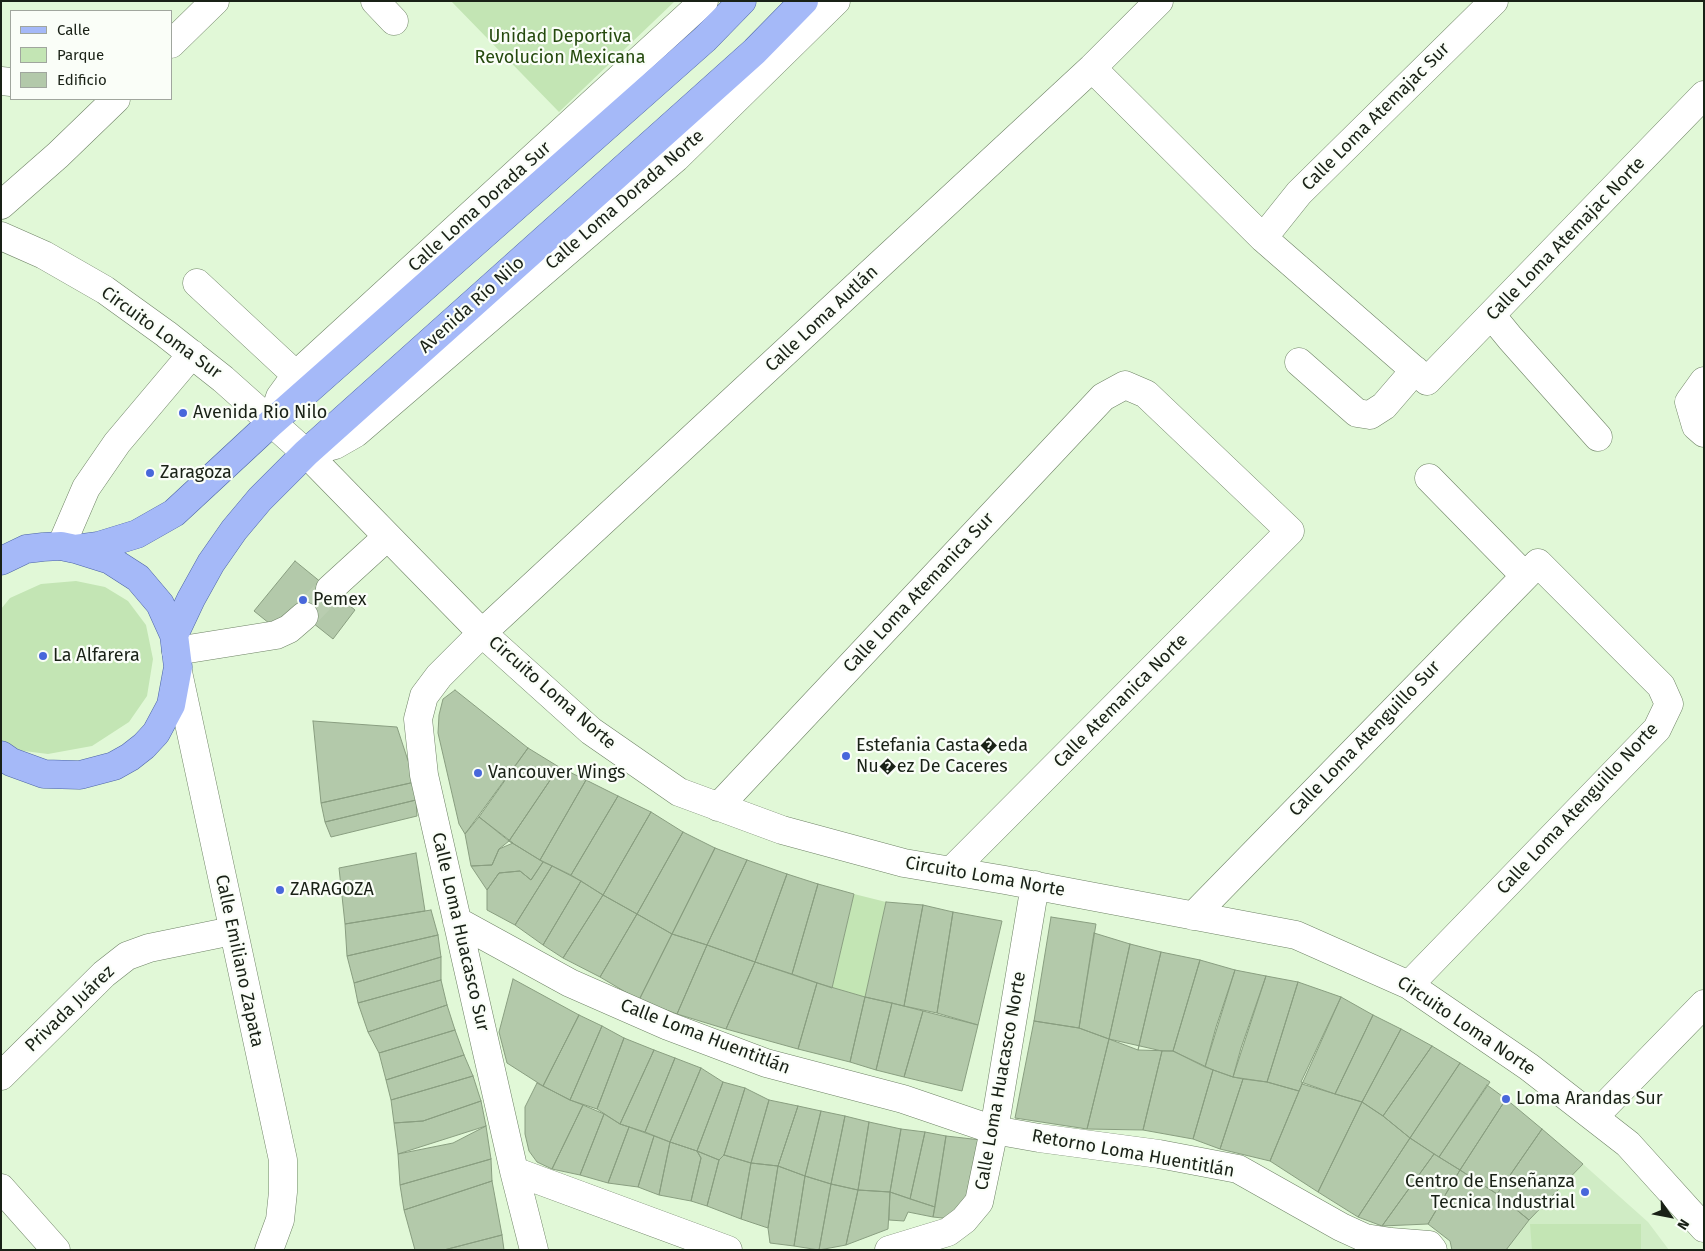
<!DOCTYPE html>
<meta charset="utf-8">
<style>
body{margin:0}
#map{position:relative;width:1705px;height:1251px;overflow:hidden;background:#e1f8d7;font-family:"Fira Sans",sans-serif}
canvas{display:block}
.frame{position:absolute;inset:0;border:2px solid #192116;pointer-events:none}
.legend{position:absolute;left:10px;top:10px;width:162px;height:90px;box-sizing:border-box;background:#fafef8;border:1px solid #a0a69e;margin:0;padding:6px 9px;list-style:none;font-size:15px;color:#192116}
.legend li{display:flex;align-items:center;gap:10px;height:25px}
.legend b{width:25px;border:1px solid #a0a69e}
.north{position:absolute;left:1645px;top:1191px;width:50px;height:50px;-webkit-text-stroke:4px #fafef8;paint-order:stroke;rotate:123deg;font-size:14px;font-weight:700;line-height:20px;text-align:center;color:#192116}
.north::after{content:'';display:block;margin:auto;width:18px;height:22px;background:#192116;clip-path:polygon(50% 0,100% 100%,50% 72%,0 100%)}
</style>
<div id="map">
<canvas width="1705" height="1251"></canvas>
<div class="frame"></div>
<ul class="legend">
<li><b style="height:6px;background:#a5b9f8"></b>Calle</li>
<li><b style="height:14px;background:#c3e5b4"></b>Parque</li>
<li><b style="height:14px;background:#b3c9aa"></b>Edificio</li>
</ul>
<div class="north">N</div>
</div>
<script>
const ctx = document.querySelector('canvas').getContext('2d');
ctx.lineJoin = 'round';
function paint(path, color) { ctx.fillStyle = color; ctx.fill(path, 'evenodd'); }
const poly = rows => new Path2D(rows.map(r => 'M' + r).join(''));
function strokePath(path, color, width, dash) { ctx.strokeStyle = color; ctx.lineWidth = width; ctx.lineCap = dash ? 'butt' : 'round'; ctx.setLineDash(dash || []); ctx.stroke(path); }
function label(font, color, halo, rows, align = 'center') {
  ctx.font = font + ' "Fira Sans",sans-serif'; ctx.lineWidth = 4.5; ctx.setLineDash([]); ctx.textBaseline = 'middle'; ctx.strokeStyle = halo; ctx.fillStyle = color; for (const [text, x, y, turn = 0] of rows) {
    ctx.save(); ctx.translate(x, y); ctx.rotate((+turn || 0) * Math.PI / 180); ctx.textAlign = isNaN(turn) ? turn : align; if (halo) ctx.strokeText(text, 0, 0); ctx.fillText(text, 0, 0); ctx.restore();
  }
}
paint(poly([
 [1583,1164,1648,1222,1669,1250,1504,1250,1514,1235]
]), '#d0ecc5');
paint(poly([
 [451,1,675,1,559,112],
 [76,581,105,587,128,601,146,625,153,659,147,696,129,722,92,746,48,754,8,749,1,743,1,609,10,598,41,584],
 [854,894,886,902,865,997,832,988],
 [1530,1224,1641,1224,1641,1250,1532,1250]
]), '#c3e5b4');
const building = poly([
 [295,561,355,610,333,639,298,611,280,632,254,611,295,561],
 [455,690,528,748,465,834,459,824,438,733,439,715,443,699,455,690],
 [313,721,397,727,415,782,321,803,313,721],
 [528,748,559,767,509,841,479,817,528,748],
 [559,767,586,780,540,860,509,841,559,767],
 [586,780,618,796,571,875,540,860,586,780],
 [415,782,416,800,325,822,321,803,415,782],
 [618,796,651,812,603,895,571,875,618,796],
 [416,800,417,816,331,837,325,822,416,800],
 [651,812,683,832,637,914,603,895,651,812],
 [479,817,513,843,499,849,492,865,471,866,465,834,479,817],
 [683,832,715,848,672,934,637,914,683,832],
 [509,841,543,862,531,880,520,871,499,873,487,890,471,866,492,865,499,849,509,841],
 [715,848,747,860,707,945,672,934,715,848],
 [416,853,425,911,345,924,339,868,416,853],
 [747,860,787,874,755,962,707,945,747,860],
 [543,862,552,866,515,925,487,910,487,890,499,873,520,871,531,880,543,862],
 [552,866,581,881,543,945,515,925,552,866],
 [787,874,818,884,792,974,755,962,787,874],
 [581,881,603,895,563,958,543,945,581,881],
 [818,884,854,894,832,988,792,974,818,884],
 [603,895,637,914,600,977,563,958,603,895],
 [886,902,923,905,904,1006,865,997,886,902],
 [923,905,953,912,937,1013,904,1006,923,905],
 [431,910,438,935,347,956,345,924,431,910],
 [953,912,1002,921,978,1025,937,1013,953,912],
 [637,914,672,934,639,1000,600,977,637,914],
 [1051,917,1096,924,1079,1028,1034,1021,1051,917],
 [1094,933,1130,944,1109,1039,1079,1028,1094,933],
 [672,934,707,945,677,1014,639,1000,672,934],
 [438,935,441,957,354,983,347,956,438,935],
 [1130,944,1161,952,1138,1050,1109,1039,1130,944],
 [707,945,755,962,726,1029,677,1014,707,945],
 [1161,952,1200,960,1173,1051,1138,1050,1161,952],
 [441,957,441,980,358,1003,354,983,441,957],
 [1200,960,1235,970,1205,1067,1173,1051,1200,960],
 [755,962,817,983,798,1049,726,1029,755,962],
 [1235,970,1266,976,1233,1077,1205,1067,1216,1027,1235,970],
 [1266,976,1298,982,1267,1082,1233,1077,1241,1048,1266,976],
 [513,979,579,1015,543,1086,507,1063,499,1032,513,979],
 [441,980,447,1005,368,1032,358,1003,441,980],
 [1298,982,1341,997,1299,1091,1267,1082,1298,982],
 [817,983,865,997,850,1062,798,1049,817,983],
 [865,997,892,1003,876,1070,850,1062,865,997],
 [1341,997,1373,1015,1335,1094,1301,1082,1341,997],
 [892,1003,923,1011,904,1077,876,1070,892,1003],
 [447,1005,455,1030,379,1053,368,1032,447,1005],
 [923,1011,978,1025,962,1091,904,1077,923,1011],
 [579,1015,602,1026,570,1100,543,1086,579,1015],
 [1373,1015,1401,1029,1362,1102,1335,1094,1373,1015],
 [1034,1021,1079,1028,1109,1039,1087,1129,1015,1118,1034,1021],
 [602,1026,624,1038,597,1109,570,1100,602,1026],
 [1401,1029,1432,1046,1383,1116,1362,1102,1401,1029],
 [455,1030,464,1055,386,1080,379,1053,455,1030],
 [624,1038,654,1050,620,1124,597,1109,624,1038],
 [1109,1039,1162,1051,1143,1130,1087,1129,1109,1039],
 [1432,1046,1460,1063,1410,1138,1383,1116,1432,1046],
 [654,1050,675,1058,645,1132,620,1124,654,1050],
 [1162,1051,1173,1051,1213,1070,1193,1139,1143,1130,1162,1051],
 [464,1055,473,1076,391,1100,386,1080,464,1055],
 [675,1058,701,1068,670,1142,645,1132,675,1058],
 [1460,1063,1490,1082,1439,1157,1410,1138,1460,1063],
 [701,1068,723,1082,697,1151,670,1142,701,1068],
 [1213,1070,1233,1077,1243,1079,1220,1149,1193,1139,1213,1070],
 [473,1076,481,1101,423,1121,394,1123,391,1100,473,1076],
 [1243,1079,1267,1082,1299,1091,1270,1161,1220,1149,1243,1079],
 [723,1082,745,1088,724,1155,719,1160,697,1151,723,1082],
 [537,1083,570,1100,583,1105,552,1169,537,1162,529,1151,525,1134,525,1107,537,1083],
 [1302,1084,1362,1102,1318,1192,1270,1161,1302,1084],
 [1487,1085,1506,1099,1460,1170,1439,1157,1487,1085],
 [745,1088,769,1100,751,1163,724,1155,745,1088],
 [1506,1099,1542,1129,1497,1194,1460,1170,1506,1099],
 [769,1100,798,1106,778,1166,751,1163,769,1100],
 [481,1101,486,1126,453,1143,398,1154,394,1123,423,1121,481,1101],
 [1362,1102,1383,1116,1410,1138,1358,1217,1318,1192,1362,1102],
 [583,1105,604,1114,580,1175,552,1169,583,1105],
 [798,1106,821,1111,805,1176,778,1166,798,1106],
 [821,1111,845,1116,831,1184,805,1176,821,1111],
 [604,1114,620,1124,629,1127,608,1183,580,1175,604,1114],
 [845,1116,869,1122,858,1190,831,1184,845,1116],
 [869,1122,901,1129,890,1192,858,1190,869,1122],
 [486,1126,491,1159,400,1185,398,1154,486,1126],
 [629,1127,654,1136,638,1187,608,1183,629,1127],
 [901,1129,925,1132,910,1199,890,1192,901,1129],
 [1542,1129,1583,1164,1529,1220,1497,1194,1542,1129],
 [925,1132,946,1136,935,1207,910,1199,925,1132],
 [654,1136,670,1142,659,1195,638,1187,654,1136],
 [946,1136,981,1140,972,1203,952,1219,933,1217,946,1136],
 [1410,1138,1434,1154,1382,1226,1358,1217,1410,1138],
 [670,1142,697,1151,701,1158,691,1201,659,1195,670,1142],
 [697,1151,719,1160,707,1206,691,1201,701,1158,697,1151],
 [1434,1154,1460,1170,1428,1224,1382,1226,1434,1154],
 [724,1155,751,1163,741,1219,707,1206,719,1160,724,1155],
 [491,1159,492,1181,404,1210,400,1185,491,1159],
 [751,1163,778,1166,768,1228,741,1219,751,1163],
 [778,1166,805,1176,794,1246,770,1243,768,1228,778,1166],
 [1460,1170,1497,1194,1529,1220,1506,1250,1452,1250,1450,1241,1428,1224,1460,1170],
 [805,1176,831,1184,819,1250,794,1246,805,1176],
 [492,1181,502,1235,444,1250,415,1250,404,1210,492,1181],
 [831,1184,858,1190,846,1245,819,1250,831,1184],
 [858,1190,890,1192,888,1229,846,1245,858,1190],
 [890,1192,935,1207,933,1217,908,1212,904,1221,889,1220,890,1192],
 [502,1235,504,1250,444,1250,502,1235]
]);
paint(building, '#b3c9aa');
strokePath(building, '#899e80', 1);
strokePath(poly([
 [304,616,330,589]
]), '#b9cdb0', 28, [28, 14]);
const minor = poly([
 [375,1,394,21],
 [171,44,215,1],
 [1092,68,1263,238,1427,381,1704,95],
 [1,81,11,82],
 [1,205,58,155,116,99],
 [1,236,44,255,105,290,166,334,223,379,306,453,482,633,591,731,679,792,782,830,904,863,1005,880,1296,935,1409,985,1529,1067,1628,1144,1704,1228],
 [1263,238,1299,193,1494,1],
 [197,283,296,375],
 [1492,316,1510,338,1598,437],
 [1299,362,1357,413,1370,415,1384,406,1415,370],
 [1704,381,1689,402,1696,426,1704,433],
 [271,423,280,397,296,375,704,1],
 [306,453,335,445,356,433,676,158,836,1],
 [1429,478,1525,576],
 [61,546,86,488,117,443,192,354],
 [330,589,387,537],
 [176,651,276,635,289,629,304,616],
 [178,672,283,1160,283,1192,280,1220,269,1250],
 [718,807,1103,397,1125,385,1146,394,1290,531,951,871],
 [1193,916,1538,563,1661,686,1669,704,1657,729,1409,985],
 [457,921,570,983,668,1026,766,1063,903,1099,994,1130,1039,1138,1159,1154,1238,1169,1341,1227,1365,1238,1391,1242,1429,1245,1433,1250],
 [1,1076,104,974,127,956,149,948,232,931],
 [1594,1117,1704,1004],
 [514,1171,728,1250],
 [1,1188,56,1250],
 [534,1250,514,1171,424,775,418,719,424,696,439,676,482,633,1092,68,1159,1],
 [889,1250,948,1232,964,1220,979,1202,994,1130,1035,885]
]);
const major = poly([
 [75,549,98,546,137,534,174,513,271,423,705,39,742,1],
 [1,561,26,549,43,547,61,546,75,549,110,560,138,578,160,604,174,635,178,667,171,705,156,733,144,746,130,757,114,766,80,775,44,774,11,762,1,755],
 [174,635,191,599,211,563,234,530,260,499,306,453,755,51,804,1]
]);
strokePath(minor, '#6f8366', 29);
strokePath(major, '#4d65a6', 29);
strokePath(minor, '#fff', 28);
strokePath(major, '#a5b9f8', 28);
for (const [x, y, r, color] of [
 [183,413,5,"#4867db"],
 [150,473,5,"#4867db"],
 [303,600,5,"#4867db"],
 [43,656,5,"#4867db"],
 [846,756,5,"#4867db"],
 [478,773,5,"#4867db"],
 [280,890,5,"#4867db"],
 [1506,1099,5,"#4867db"],
 [1585,1192,5,"#4867db"]
]) { const dot = new Path2D(); dot.arc(x, y, r, 0, 2 * Math.PI); ctx.fillStyle = color; ctx.fill(dot); strokePath(dot, '#fafef8', 2); }
label('18px', '#254a0e', '#fafef8', [
 ["Unidad Deportiva",560,37],
 ["Revolucion Mexicana",560,58]
]);
label('18px', '#192116', '#fafef8', [
 ["Calle Loma Atemajac Sur",1376,117,-45],
 ["Calle Loma Dorada Norte",625,200,-41],
 ["Calle Loma Dorada Sur",480,207,-42],
 ["Calle Loma Atemajac Norte",1566,239,-46],
 ["Avenida Río Nilo",472,305,-42],
 ["Calle Loma Autlán",822,319,-43],
 ["Circuito Loma Sur",161,333,36],
 ["Calle Loma Atemanica Sur",919,593,-47],
 ["Circuito Loma Norte",552,693,41],
 ["Calle Atemanica Norte",1121,701,-45],
 ["Calle Loma Atenguillo Sur",1365,739,-46],
 ["Calle Loma Atenguillo Norte",1578,809,-47],
 ["Circuito Loma Norte",985,877,10],
 ["Calle Loma Huacasco Sur",460,932,77],
 ["Calle Emiliano Zapata",239,961,78],
 ["Privada Juárez",70,1009,-44],
 ["Circuito Loma Norte",1466,1026,34],
 ["Calle Loma Huentitlán",705,1037,21],
 ["Calle Loma Huacasco Norte",1001,1081,-80],
 ["Retorno Loma Huentitlán",1133,1154,10]
]);
label('18px', '#192116', '#fafef8', [
 ["Avenida Rio Nilo",193,413],
 ["Zaragoza",160,473],
 ["Pemex",313,600],
 ["La Alfarera",53,656],
 ["Estefania Casta�eda",856,746],
 ["Nu�ez De Caceres",856,767],
 ["Vancouver Wings",488,773],
 ["ZARAGOZA",290,890],
 ["Loma Arandas Sur",1516,1099],
 ["Centro de Enseñanza",1575,1182,"right"],
 ["Tecnica Industrial",1575,1203,"right"]
], 'left');
</script>
